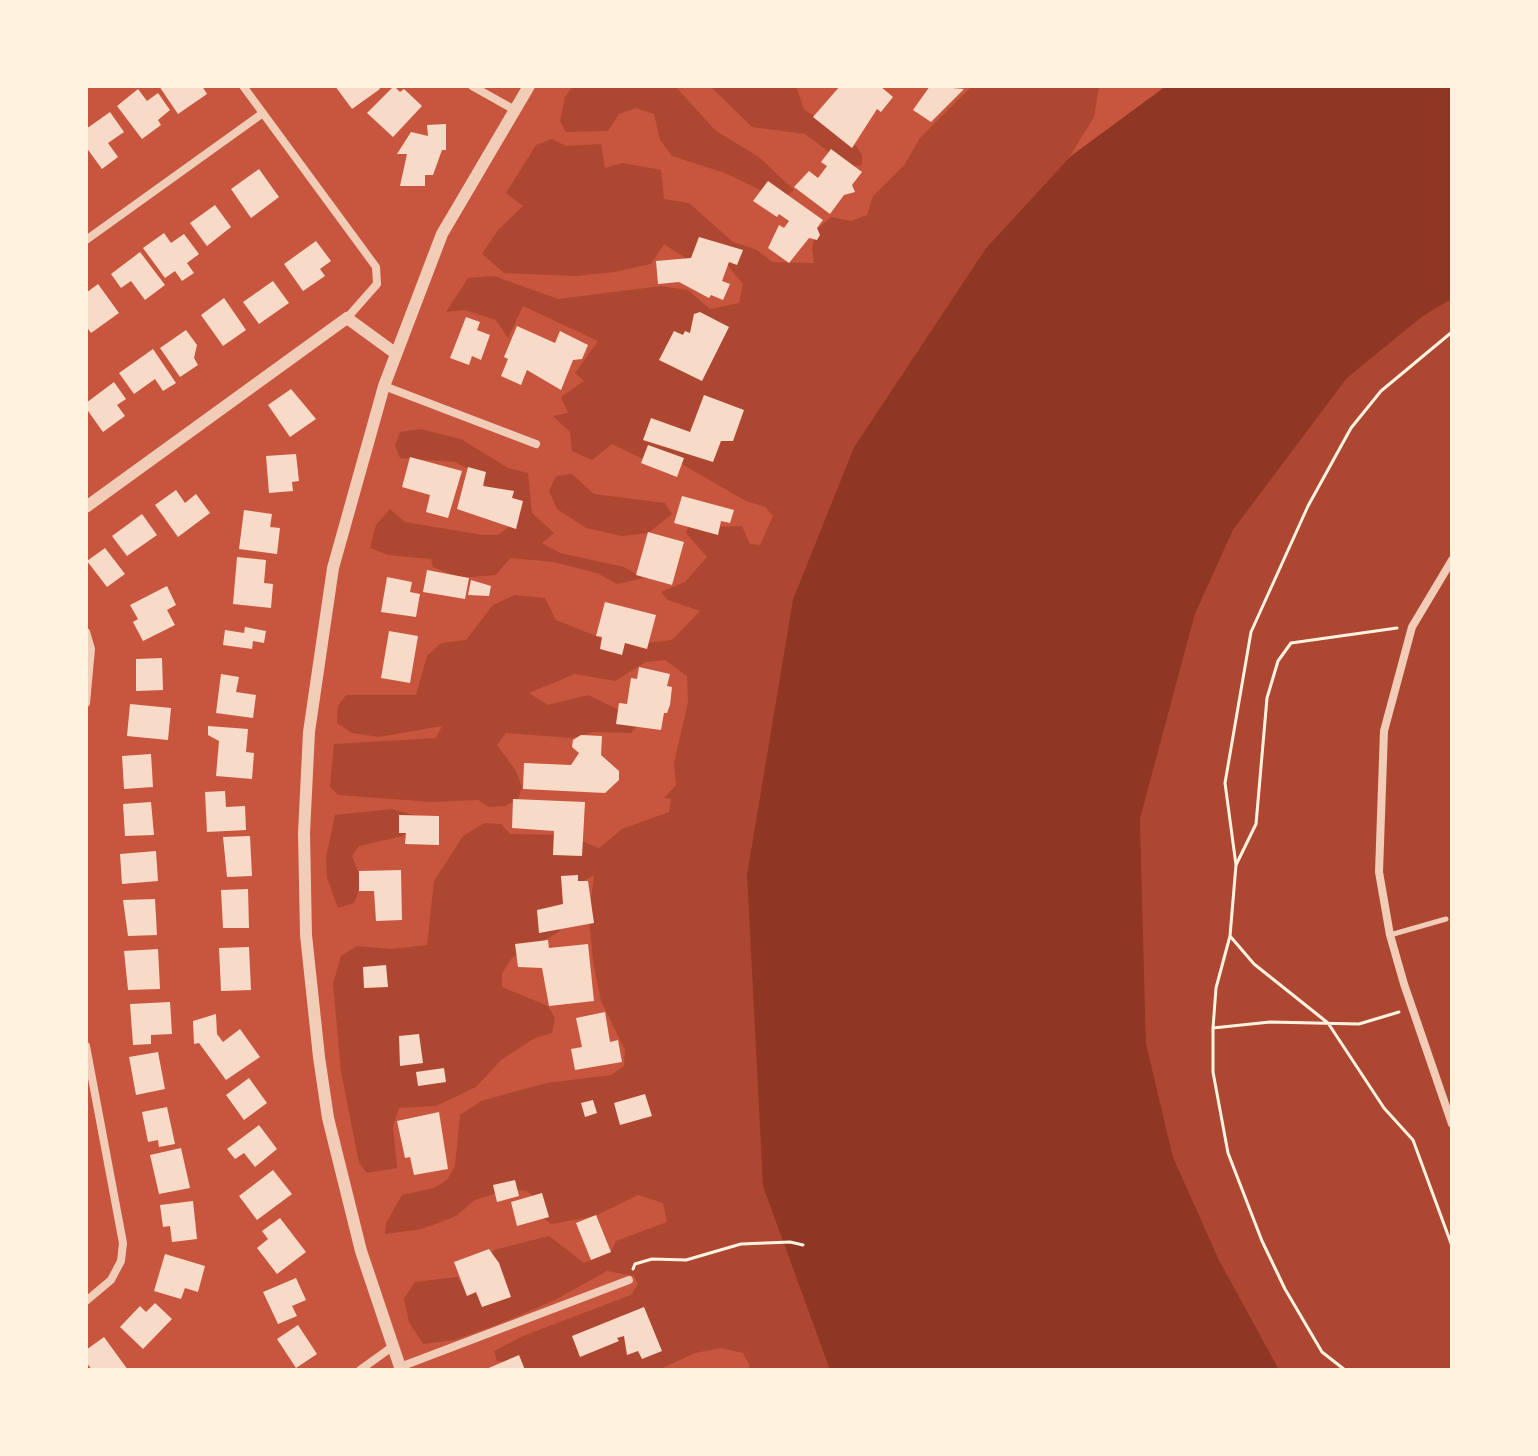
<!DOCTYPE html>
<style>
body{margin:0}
#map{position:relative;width:1538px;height:1456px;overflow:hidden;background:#c8553d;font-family:"Work Sans",sans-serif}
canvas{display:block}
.frame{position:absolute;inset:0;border:88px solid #fff3e0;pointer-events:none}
</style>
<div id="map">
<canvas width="1538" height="1456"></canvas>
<div class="frame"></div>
</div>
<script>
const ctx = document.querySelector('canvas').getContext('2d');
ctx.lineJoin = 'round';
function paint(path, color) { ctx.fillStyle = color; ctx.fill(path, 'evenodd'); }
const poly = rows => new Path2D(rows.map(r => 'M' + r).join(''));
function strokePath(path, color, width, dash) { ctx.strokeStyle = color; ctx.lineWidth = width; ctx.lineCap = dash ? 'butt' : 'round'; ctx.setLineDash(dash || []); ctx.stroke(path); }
paint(poly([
 [573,86,675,86,716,131,759,157,794,190,781,200,725,173,672,156,660,140,654,114,636,108,619,114,608,131,566,132,560,121,565,97],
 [710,86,796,86,804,109,856,146,862,155,862,165,849,167,805,134,752,127],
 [972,86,1099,86,1094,117,1067,161,986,248,854,447,793,599,747,874,831,1370,747,1370,750,1366,743,1353,721,1348,695,1353,658,1370,524,1370,511,1362,497,1361,494,1351,523,1336,631,1295,638,1284,634,1276,607,1271,555,1300,494,1326,454,1340,423,1344,409,1322,404,1298,415,1282,457,1277,469,1295,485,1290,485,1261,494,1250,549,1236,584,1263,611,1252,616,1241,667,1222,663,1203,638,1195,595,1216,552,1224,541,1217,539,1202,527,1191,509,1189,475,1200,456,1216,422,1229,385,1234,386,1223,402,1195,434,1188,447,1180,455,1166,460,1115,481,1101,546,1083,611,1075,624,1066,625,1050,601,1001,593,961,589,917,594,875,570,889,559,932,512,958,502,973,502,987,548,1006,555,1018,552,1033,535,1038,501,1060,476,1087,436,1106,399,1108,393,1126,397,1168,367,1173,359,1163,341,1072,333,984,341,956,357,946,392,949,427,945,434,881,463,836,484,823,501,824,510,834,567,835,599,848,622,829,669,812,671,799,664,798,676,785,674,763,688,702,687,676,665,660,646,662,615,681,575,674,529,693,548,705,588,695,625,713,637,726,631,733,593,732,573,738,506,733,497,745,516,771,522,787,518,799,505,806,489,807,478,800,432,802,338,795,330,787,334,744,436,738,442,726,379,737,352,733,337,723,338,706,346,695,416,695,427,656,441,643,466,640,493,605,515,595,545,598,556,620,606,640,637,644,672,640,700,611,668,600,661,592,685,582,707,557,686,533,692,518,709,527,742,526,750,544,760,545,773,516,765,507,746,501,680,463,645,460,612,444,592,460,572,451,570,432,553,416,568,413,561,397,584,381,575,373,598,341,523,306,508,338,496,320,464,310,446,312,468,278,494,276,558,299,661,286,688,290,710,309,739,303,743,284,728,266,714,267,690,261,664,244,651,264,614,272,576,276,504,273,482,254,498,230,523,206,506,193,536,145,552,139,566,146,601,144,605,168,622,163,661,170,664,199,689,203,733,242,757,250,772,262,814,263,812,249,816,230,831,217,851,221,867,215,873,196,905,164,920,138],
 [1452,299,1452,1370,1278,1370,1219,1260,1173,1157,1146,1043,1140,819,1195,614,1233,530,1347,378,1423,316],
 [420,429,461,439,508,468,528,473,532,513,554,533,542,543,560,553,624,567,644,578,617,584,597,573,554,562,510,558,496,575,460,578,433,567,431,559,388,555,370,548,376,525,390,509,405,522,483,535,498,535,514,523,475,472,455,462,400,458,395,446,400,432],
 [572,474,594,494,665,503,672,514,648,533,622,536,586,528,557,509,549,491,556,476],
 [392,809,420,817,403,836,359,846,352,856,360,877,364,877,354,903,338,908,327,878,326,857,335,815]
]), '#ae4732');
paint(poly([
 [1166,86,1452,86,1452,299,1423,316,1347,378,1233,530,1195,614,1140,819,1146,1043,1173,1157,1219,1260,1279,1370,830,1370,763,1186,747,874,793,599,854,447,986,248,1071,156]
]), '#8f3625');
paint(poly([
 [159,86,202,86,207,94,178,114],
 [335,86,378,86,380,89,352,109],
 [394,86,400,92,404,89,422,106,393,137,367,113],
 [840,86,880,86,893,97,881,112,877,109,852,148,813,117],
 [930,86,964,89,931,122,913,110],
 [138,89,147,101,158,93,170,110,158,120,161,125,142,139,117,106],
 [110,112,124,132,108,143,118,157,102,169,86,147,86,129],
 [446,124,446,150,442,150,433,175,425,175,425,186,400,186,407,154,397,154,411,132,428,136,427,125],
 [831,149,862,172,852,185,855,192,844,195,830,214,794,187,809,171,818,178,827,166,821,162],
 [259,169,279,197,251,218,231,189],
 [768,181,823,220,817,228,820,235,817,240,809,238,789,263,768,248,779,225,784,228,789,221,779,214,777,217,753,201],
 [215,205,231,227,207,246,190,223],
 [164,233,171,243,184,234,199,254,187,263,194,273,182,281,175,271,165,278,143,248],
 [699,237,743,250,737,265,729,262,722,281,730,284,723,300,711,295,709,298,679,282,658,284,656,261,691,258],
 [316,241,331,261,320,269,325,276,303,291,284,264],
 [140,252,165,285,145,300,131,281,121,288,111,274],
 [273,281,289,303,259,324,243,302],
 [98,284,119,313,91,333,86,326,86,293],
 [224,298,246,330,223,346,201,315],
 [700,312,729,327,702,381,659,360,674,331,683,335,685,331,690,333,694,314],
 [466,317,480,322,477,330,490,335,481,360,472,356,469,365,450,358],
 [517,326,555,343,560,331,588,345,582,359,573,360,561,390,527,370,521,385,501,376,508,359,504,357],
 [186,330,197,345,194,358,198,365,180,377,160,348],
 [153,349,176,383,163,391,155,379,134,394,119,373],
 [114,382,126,399,117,405,125,416,103,432,86,408,86,403],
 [291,389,316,419,290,437,268,405],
 [704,395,744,410,733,441,721,441,713,462,643,440,651,418,690,432],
 [648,445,684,458,677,477,641,463],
 [296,454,299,481,292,482,293,491,269,493,266,456],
 [410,457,462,471,448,518,426,512,430,495,402,487],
 [468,467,486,472,483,486,514,491,512,498,523,501,516,529,457,509],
 [176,490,185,503,196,494,210,513,178,537,155,505],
 [682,496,734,510,730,523,721,521,718,535,674,523],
 [244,510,272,514,270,527,280,528,277,554,239,549],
 [142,514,157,535,127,556,112,536],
 [648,532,684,542,672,585,636,575],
 [105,548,125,574,107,587,87,561],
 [237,557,266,560,264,583,273,584,271,608,233,604],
 [427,570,469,578,465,599,423,592],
 [387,577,412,582,410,592,420,594,416,617,381,612],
 [471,580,491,586,489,596,468,595],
 [167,586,176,605,167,610,175,625,143,641,133,622,138,619,130,605],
 [605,602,656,615,647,649,625,643,622,655,600,649,602,637,596,636],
 [245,627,266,631,264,643,253,641,252,649,223,645,225,630,244,633],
 [389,631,418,636,410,683,381,678],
 [162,658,163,690,136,691,136,659],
 [639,667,670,674,667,686,672,687,670,705,667,713,664,713,661,730,616,724,619,703,627,704,631,678,637,679],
 [221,674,239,677,236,692,256,695,253,718,216,713],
 [130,704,171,708,168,740,127,736],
 [208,726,248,729,246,752,254,753,252,779,216,776,219,741,208,735],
 [581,735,602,736,601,755,619,771,619,780,605,793,523,789,524,763,571,765,579,753,572,747,573,740],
 [151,754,153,787,124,789,122,756],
 [225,791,226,807,245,806,246,830,207,832,205,792],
 [513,799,585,802,582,856,553,855,554,831,512,828],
 [151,802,154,835,125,836,123,804],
 [399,815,439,816,439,845,405,844,406,833,399,833],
 [250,836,252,876,227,877,223,837],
 [156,851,158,881,122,884,120,854],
 [401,870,402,920,376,921,374,891,359,891,359,871],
 [578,875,578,881,588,881,594,923,539,933,537,910,563,904,561,876],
 [248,889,249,928,223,928,221,890],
 [155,899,157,935,128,936,123,900],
 [548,940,549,948,588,944,594,1001,549,1006,542,968,518,967,515,944],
 [249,947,251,990,221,991,219,948],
 [158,949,160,989,128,990,124,951],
 [386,965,388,987,364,988,363,967],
 [170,1002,172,1034,151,1035,151,1044,133,1045,130,1004],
 [605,1012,610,1042,618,1040,622,1062,575,1070,571,1049,582,1047,576,1018],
 [216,1014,217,1034,223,1042,240,1029,260,1057,226,1080,199,1043,194,1044,193,1021],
 [419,1034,423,1063,400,1066,399,1036],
 [158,1052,165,1089,136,1095,129,1057],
 [444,1068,446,1082,418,1086,416,1072],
 [249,1078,267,1103,244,1120,226,1095],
 [645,1094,652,1116,620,1125,614,1103],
 [593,1100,597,1113,585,1117,581,1103],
 [167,1107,175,1144,159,1147,158,1140,148,1142,142,1112],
 [439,1112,448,1169,414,1175,410,1157,405,1158,397,1121],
 [259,1125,277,1149,255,1167,244,1153,235,1159,227,1149],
 [181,1148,190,1188,159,1194,150,1155],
 [273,1170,292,1194,257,1220,239,1196],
 [515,1180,519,1196,497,1202,493,1185],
 [542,1193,549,1217,517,1226,511,1202],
 [193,1201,197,1239,172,1242,170,1226,163,1227,160,1205],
 [596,1215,611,1252,591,1260,576,1223],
 [280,1218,306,1252,277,1274,257,1248,268,1239,262,1231],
 [489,1249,499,1263,511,1297,482,1307,476,1292,467,1296,454,1262],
 [165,1254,205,1266,198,1292,185,1288,181,1299,154,1291],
 [296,1278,306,1300,292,1306,297,1316,278,1324,263,1292],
 [155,1303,172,1319,143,1349,120,1327,140,1306,146,1312],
 [644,1307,662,1351,642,1359,638,1351,627,1355,624,1336,617,1338,619,1341,580,1357,572,1336],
 [298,1325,317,1354,296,1368,277,1339],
 [104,1337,128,1370,92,1370,86,1362,86,1350],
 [519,1355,525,1370,484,1370]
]), '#f7dbc8');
strokePath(poly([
 [1236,865,1256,824,1267,698,1278,661,1291,643,1397,628],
 [1230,936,1254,964,1328,1023,1384,1108,1413,1140,1452,1246],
 [1213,1028,1270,1022,1359,1024,1399,1012],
 [633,1269,635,1264,652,1259,686,1260,741,1244,790,1242,803,1245],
 [1345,1370,1322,1352,1285,1289,1262,1241,1228,1153,1213,1072,1213,1028,1216,988,1230,936,1236,865,1225,783,1251,632,1308,506,1351,428,1381,391,1452,332]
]), '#fff3e0', 3);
strokePath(poly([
 [1390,935,1446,919]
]), '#f1ccb7', 5);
strokePath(poly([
 [243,86,376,267,377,284,347,318],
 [472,86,513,109],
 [86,240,263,113],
 [384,386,536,444],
 [1452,560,1412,627,1384,731,1379,872,1390,935,1404,984,1452,1124],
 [86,632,91,649,86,703],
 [86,1046,123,1243,121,1261,111,1280,86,1301],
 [400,1367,629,1280],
 [360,1370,392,1347]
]), '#f1ccb7', 8);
strokePath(poly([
 [86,507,347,318,395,353],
 [401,1370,361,1251,328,1118,319,1057,306,935,304,833,309,732,333,568,384,386,442,234,529,86]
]), '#f1ccb7', 12);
</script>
